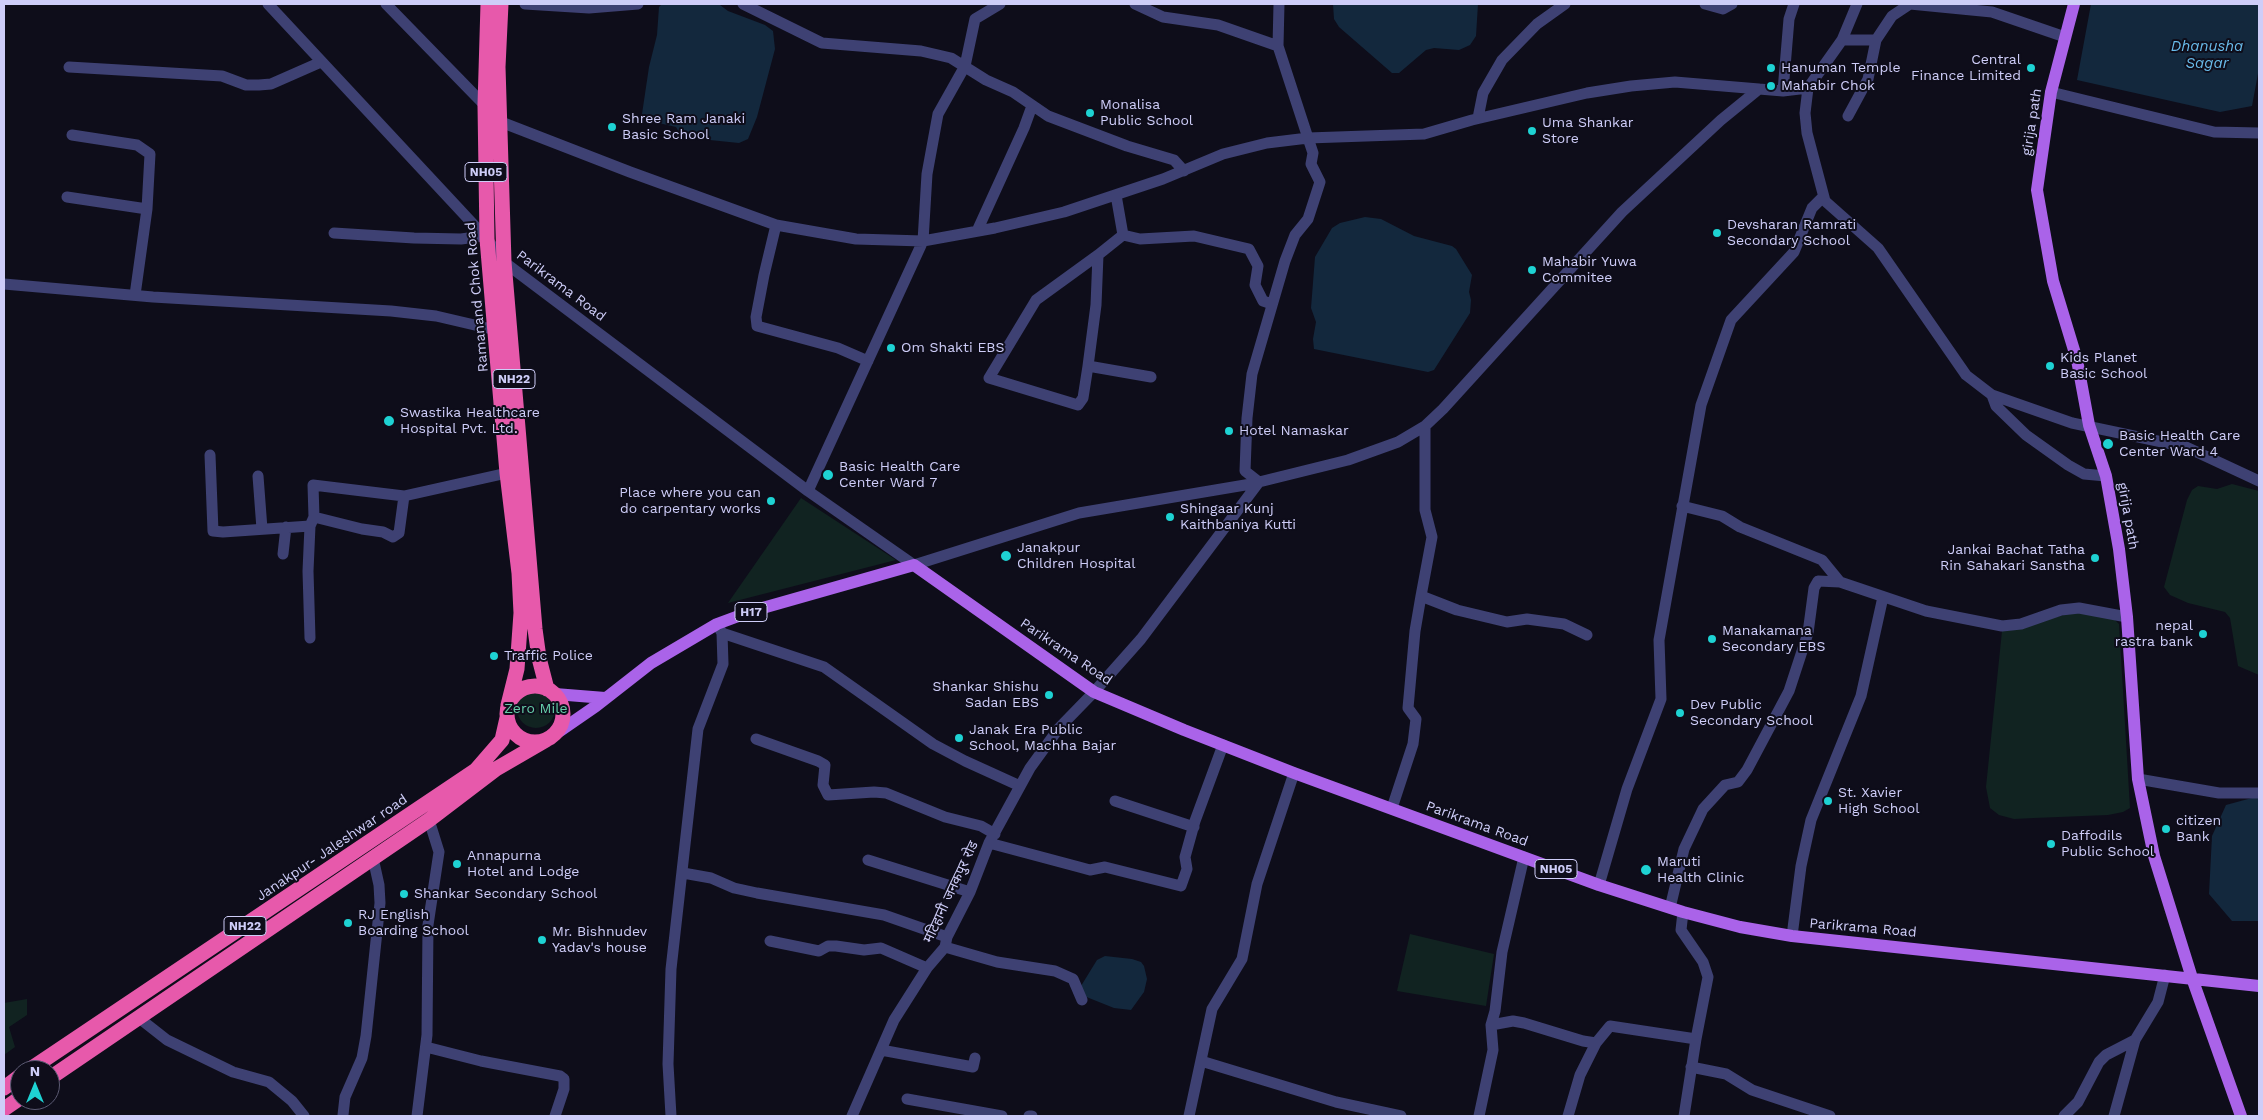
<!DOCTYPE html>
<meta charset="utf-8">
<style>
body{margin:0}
#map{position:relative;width:2263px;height:1120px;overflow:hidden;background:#0e0d1a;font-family:"Work Sans",sans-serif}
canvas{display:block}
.frame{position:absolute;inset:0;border:5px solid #cecdf8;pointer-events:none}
.north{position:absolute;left:10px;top:1060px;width:50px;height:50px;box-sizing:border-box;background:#0e0d1a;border:1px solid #5b5a73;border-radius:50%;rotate:0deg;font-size:14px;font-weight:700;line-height:20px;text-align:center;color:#cecdf8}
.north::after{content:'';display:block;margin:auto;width:18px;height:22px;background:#1ed2d3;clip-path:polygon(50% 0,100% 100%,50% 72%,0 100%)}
</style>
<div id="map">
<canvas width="2263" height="1120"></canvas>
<div class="frame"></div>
<div class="north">N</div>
</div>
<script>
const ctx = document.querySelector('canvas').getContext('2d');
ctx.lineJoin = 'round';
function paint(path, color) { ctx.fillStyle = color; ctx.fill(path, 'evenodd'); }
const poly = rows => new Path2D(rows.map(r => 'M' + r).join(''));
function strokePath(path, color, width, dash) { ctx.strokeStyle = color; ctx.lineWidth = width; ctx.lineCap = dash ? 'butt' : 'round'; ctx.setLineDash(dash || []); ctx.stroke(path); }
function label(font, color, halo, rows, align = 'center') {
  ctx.font = font + ' "Work Sans","Noto Sans Devanagari",sans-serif'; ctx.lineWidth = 4; ctx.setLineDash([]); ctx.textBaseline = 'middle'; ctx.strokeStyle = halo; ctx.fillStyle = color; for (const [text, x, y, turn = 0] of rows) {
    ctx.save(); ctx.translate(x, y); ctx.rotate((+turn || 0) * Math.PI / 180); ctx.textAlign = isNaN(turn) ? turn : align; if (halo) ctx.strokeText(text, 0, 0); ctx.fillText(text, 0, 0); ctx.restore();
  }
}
paint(poly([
 [2232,484,2259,491,2259,675,2238,666,2230,618,2225,612,2188,603,2170,595,2164,587,2187,500,2192,490,2198,486,2217,489],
 [801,498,896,560,728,603],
 [2075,612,2113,618,2119,624,2130,808,2123,812,2108,815,2034,818,2014,819,1999,815,1990,808,1986,787,2002,631],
 '517 709a19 19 0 1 1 38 0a19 19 0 1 1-38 0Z',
 [1410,934,1494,954,1486,1006,1397,991],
 [27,999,27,1015,9,1027,15,1047,4,1055,4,1003]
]), '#112321');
paint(poly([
 [662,4,720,5,728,11,765,25,773,31,775,49,757,117,748,139,739,143,700,139,680,134,676,127,646,120,642,114,649,67,657,35,659,7],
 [1333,4,1478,4,1476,36,1470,45,1459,50,1434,48,1426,50,1399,73,1392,73,1339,27,1334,19],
 [2091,4,2259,4,2259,68,2252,106,2220,112,2077,80],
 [1365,217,1381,219,1414,236,1452,246,1456,249,1472,275,1469,292,1471,300,1470,313,1434,370,1428,372,1314,349,1313,339,1316,322,1311,308,1315,257,1332,228,1340,223],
 [2259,796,2259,921,2232,921,2209,894,2212,836,2226,805],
 [1105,956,1132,959,1141,962,1144,966,1147,979,1144,992,1131,1010,1114,1008,1084,996,1081,986,1097,960]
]), '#13283d');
strokePath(poly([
 [268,4,487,239,504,262,808,491,914,565,1079,513,1251,484,1348,460,1398,442,1425,426,1443,409,1622,212,1721,120,1759,89],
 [386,4,501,122,630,172,776,225,856,239,923,241,995,228,1064,212,1163,179,1223,154,1267,143,1308,138,1424,134,1472,120,1587,93,1631,86,1675,82,1783,91,1808,88],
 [525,4,589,8,638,4],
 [743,4,822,43,921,51,951,58,986,80,1013,92,1048,116,1127,146,1174,160,1184,171],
 [1135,4,1163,17,1218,25,1278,46],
 [1705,4,1723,9,1732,4],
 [1910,4,1992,12,2065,37],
 [1842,40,1876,40],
 [69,67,222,76,246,85,259,85,271,84,321,62],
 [1808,88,1805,113,1807,133,1825,201,1878,248,1966,375,1992,395,2072,423,2186,447,2259,481],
 [1808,88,1842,40,1857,4],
 [1783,91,1789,19,1794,4],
 [2051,92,2214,132,2259,133],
 [1848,116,1868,79,1876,40,1892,16,1910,4],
 [1478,118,1483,93,1502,60,1537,24,1565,4],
 [72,135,137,145,150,154,147,209,135,295],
 [1116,195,1123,235,1098,255,1096,305,1088,366,1151,377],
 [67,197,147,209],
 [776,225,764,275,756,317,757,326,838,348,868,361],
 [977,231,1024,128,1032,106],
 [334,233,414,238,461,239,483,236],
 [1123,235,1140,239,1194,236,1249,249,1258,266,1255,285,1263,301,1272,304],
 [4,284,153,297,391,311,436,316,496,330],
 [1088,366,1083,398,1078,405,989,378,1036,300,1098,255],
 [1992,395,1996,406,2026,435,2068,465,2084,474,2106,476],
 [210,455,213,531,223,532,310,526],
 [258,476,262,529],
 [808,491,923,241,927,174,938,114,965,66,975,19,1000,4],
 [1682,506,1722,516,1740,527,1822,560,1840,582,1926,611,2002,626,2021,624,2061,610,2079,608,2127,617],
 [314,517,362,529,383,532,393,537,399,533,404,496],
 [283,554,286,527],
 [1421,596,1432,537,1425,510,1425,426],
 [722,633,824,667,933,744,965,761,1020,786],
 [310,638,308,571,310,526,314,517,313,485,404,496,507,473],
 [756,739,818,761,825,765,823,785,828,795,874,792,886,793,945,817,981,826,995,834],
 [2138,779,2219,793,2259,793],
 [1115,801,1194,827],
 [1392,808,1413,744,1416,719,1408,708,1415,631,1421,596,1457,610,1507,622,1527,619,1564,624,1587,635],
 [989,843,1079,867,1090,870,1105,867,1181,886,1187,869,1185,857,1195,821,1223,745],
 [868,860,970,892],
 [683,873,711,878,734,888,757,893,884,915,947,937],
 [1599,885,1627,789,1661,699,1659,640,1701,405,1731,320,1794,252,1812,208,1823,197],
 [1670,908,1684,849,1703,809,1725,785,1738,782,1747,770,1789,691,1808,633,1814,588,1818,581,1840,582],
 [1683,912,1681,930,1703,962,1708,977,1696,1039,1684,1116],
 [1792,936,1801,866,1811,820,1861,696,1883,597],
 [770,941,819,951,828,946,836,946,864,950,881,948,927,968],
 [945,947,997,962,1055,971,1073,979,1082,1000],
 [139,1018,167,1040,233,1072,269,1082,292,1101,304,1116],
 [1491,1025,1513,1021,1524,1023,1583,1041,1596,1043,1610,1026,1696,1039],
 [426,1047,481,1061,560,1076,564,1079,564,1089,555,1116],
 [881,1050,973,1067,975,1058],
 [1201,1061,1336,1102,1401,1116],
 [1691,1067,1726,1074,1752,1090,1830,1116],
 [907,1099,1002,1116],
 [343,1115,345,1097,362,1058,366,1036,380,903,379,885,373,858],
 [417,1116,427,1035,428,925,439,852,429,820],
 [671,1116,668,1064,671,969,698,729,723,664,722,633,717,624],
 [852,1116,894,1020,927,968,945,947,947,937,970,892,989,843,1030,768,1059,728,1094,692,1141,639,1259,482,1245,471,1247,418,1252,374,1285,261,1295,235,1308,219,1320,182,1311,164,1313,153,1308,138,1278,46,1279,4],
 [1029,1116,1032,1116],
 [1189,1116,1212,1009,1242,959,1257,884,1294,773],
 [1479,1116,1493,1050,1491,1025,1495,1011,1502,952,1524,857],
 [1568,1116,1580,1075,1596,1043],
 [2064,1116,2078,1102,2099,1062,2106,1055,2135,1040,2158,1002,2165,975],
 [2114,1116,2135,1040]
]), '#3e4173', 11);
strokePath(poly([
 [2074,4,2051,92,2037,190,2053,281,2077,360,2089,425,2106,476,2119,549,2127,617,2138,779,2154,856,2192,978,2241,1116],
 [555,694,605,698],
 [554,735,596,706,651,663,717,624,752,611,914,565,1094,692,1184,730,1294,773,1599,885,1683,912,1740,927,1792,936,2259,986]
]), '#aa63e9', 12);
strokePath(poly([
 [488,4,485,105,487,239,507,473,519,573,521,613,517,669,508,705],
 [501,4,498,67,504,262,535,629,539,658,547,689],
 '507 714a28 28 0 1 1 56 0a28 28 0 1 1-56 0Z',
 [29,1070,476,770,502,740,507,718],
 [50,1078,429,820,496,769,546,740],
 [4,1088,20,1076],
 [4,1109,20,1098]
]), '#e759ab', 15);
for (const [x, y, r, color] of [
 [1771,68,5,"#1ed2d3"],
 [2031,68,5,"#1ed2d3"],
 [1771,86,5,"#1ed2d3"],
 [1090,113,5,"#1ed2d3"],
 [612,127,5,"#1ed2d3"],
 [1532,131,5,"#1ed2d3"],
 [1717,233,5,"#1ed2d3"],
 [1532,270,5,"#1ed2d3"],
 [891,348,5,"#1ed2d3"],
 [2050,366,5,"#1ed2d3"],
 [389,421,6,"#1ed2d3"],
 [1229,431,5,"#1ed2d3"],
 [2108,444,6,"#1ed2d3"],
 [828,475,6,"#1ed2d3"],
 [771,501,5,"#1ed2d3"],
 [1170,517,5,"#1ed2d3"],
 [1006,556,6,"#1ed2d3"],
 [2095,558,5,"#1ed2d3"],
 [2203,634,5,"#1ed2d3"],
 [1712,639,5,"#1ed2d3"],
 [494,656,5,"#1ed2d3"],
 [1049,695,5,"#1ed2d3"],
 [1680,713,5,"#1ed2d3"],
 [959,738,5,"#1ed2d3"],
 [1828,801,5,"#1ed2d3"],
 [2166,829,5,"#1ed2d3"],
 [2051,844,5,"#1ed2d3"],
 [457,864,5,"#1ed2d3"],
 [1646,870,6,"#1ed2d3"],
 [404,894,5,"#1ed2d3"],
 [348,923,5,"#1ed2d3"],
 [542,940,5,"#1ed2d3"]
]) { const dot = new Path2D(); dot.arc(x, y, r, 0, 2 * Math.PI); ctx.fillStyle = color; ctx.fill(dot); strokePath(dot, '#0e0d1a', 2); }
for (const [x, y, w] of [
 [486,172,42],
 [514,379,42],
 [751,612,32],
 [1556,869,42],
 [245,926,42]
]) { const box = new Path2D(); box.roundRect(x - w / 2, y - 9.5, w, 19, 4); ctx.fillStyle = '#0e0d1a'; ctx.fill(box); strokePath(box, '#cecdf8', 1); }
label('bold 12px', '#cecdf8', null, [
 ["NH05",486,172],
 ["NH22",514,379],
 ["H17",751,612],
 ["NH05",1556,869],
 ["NH22",245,926]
]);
label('14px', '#cecdf8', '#0e0d1a', [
 ["Central",2021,60,"right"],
 ["Finance Limited",2021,76,"right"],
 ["Hanuman Temple",1781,68],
 ["Mahabir Chok",1781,86],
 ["Monalisa",1100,105],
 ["Public School",1100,121],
 ["Shree Ram Janaki",622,119],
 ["Basic School",622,135],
 ["Uma Shankar",1542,123],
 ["Store",1542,139],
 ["Devsharan Ramrati",1727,225],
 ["Secondary School",1727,241],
 ["Mahabir Yuwa",1542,262],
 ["Commitee",1542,278],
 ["Om Shakti EBS",901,348],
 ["Kids Planet",2060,358],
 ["Basic School",2060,374],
 ["Swastika Healthcare",400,413],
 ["Hospital Pvt. Ltd.",400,429],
 ["Hotel Namaskar",1239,431],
 ["Basic Health Care",2119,436],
 ["Center Ward 4",2119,452],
 ["Basic Health Care",839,467],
 ["Center Ward 7",839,483],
 ["Place where you can",761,493,"right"],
 ["do carpentary works",761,509,"right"],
 ["Shingaar Kunj",1180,509],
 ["Kaithbaniya Kutti",1180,525],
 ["Janakpur",1017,548],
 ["Children Hospital",1017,564],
 ["Jankai Bachat Tatha",2085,550,"right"],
 ["Rin Sahakari Sanstha",2085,566,"right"],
 ["nepal",2193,626,"right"],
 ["rastra bank",2193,642,"right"],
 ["Manakamana",1722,631],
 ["Secondary EBS",1722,647],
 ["Traffic Police",504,656],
 ["Shankar Shishu",1039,687,"right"],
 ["Sadan EBS",1039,703,"right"],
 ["Dev Public",1690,705],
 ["Secondary School",1690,721],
 ["Janak Era Public",969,730],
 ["School, Machha Bajar",969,746],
 ["St. Xavier",1838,793],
 ["High School",1838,809],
 ["citizen",2176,821],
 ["Bank",2176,837],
 ["Daffodils",2061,836],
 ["Public School",2061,852],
 ["Annapurna",467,856],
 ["Hotel and Lodge",467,872],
 ["Maruti",1657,862],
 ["Health Clinic",1657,878],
 ["Shankar Secondary School",414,894],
 ["RJ English",358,915],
 ["Boarding School",358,931],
 ["Mr. Bishnudev",552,932],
 ["Yadav's house",552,948]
], 'left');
label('14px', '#cecdf8', '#0e0d1a', [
 ["girija path",2032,122,-81],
 ["Parikrama Road",561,286,37],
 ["Ramanand Chok Road",477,297,-95],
 ["girija path",2128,516,80],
 ["Parikrama Road",1066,652,34],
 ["Parikrama Road",1477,824,20],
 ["Janakpur- Jaleshwar road",332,848,-34],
 ["मटिहानी जनकपुर रोड",951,892,-65],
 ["Parikrama Road",1863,928,5]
]);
label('14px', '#65cda9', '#0e0d1a', [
 ["Zero Mile",536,709]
]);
label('italic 15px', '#69bbea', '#0e0d1a', [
 ["Dhanusha",2207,47],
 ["Sagar",2207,64]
]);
</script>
